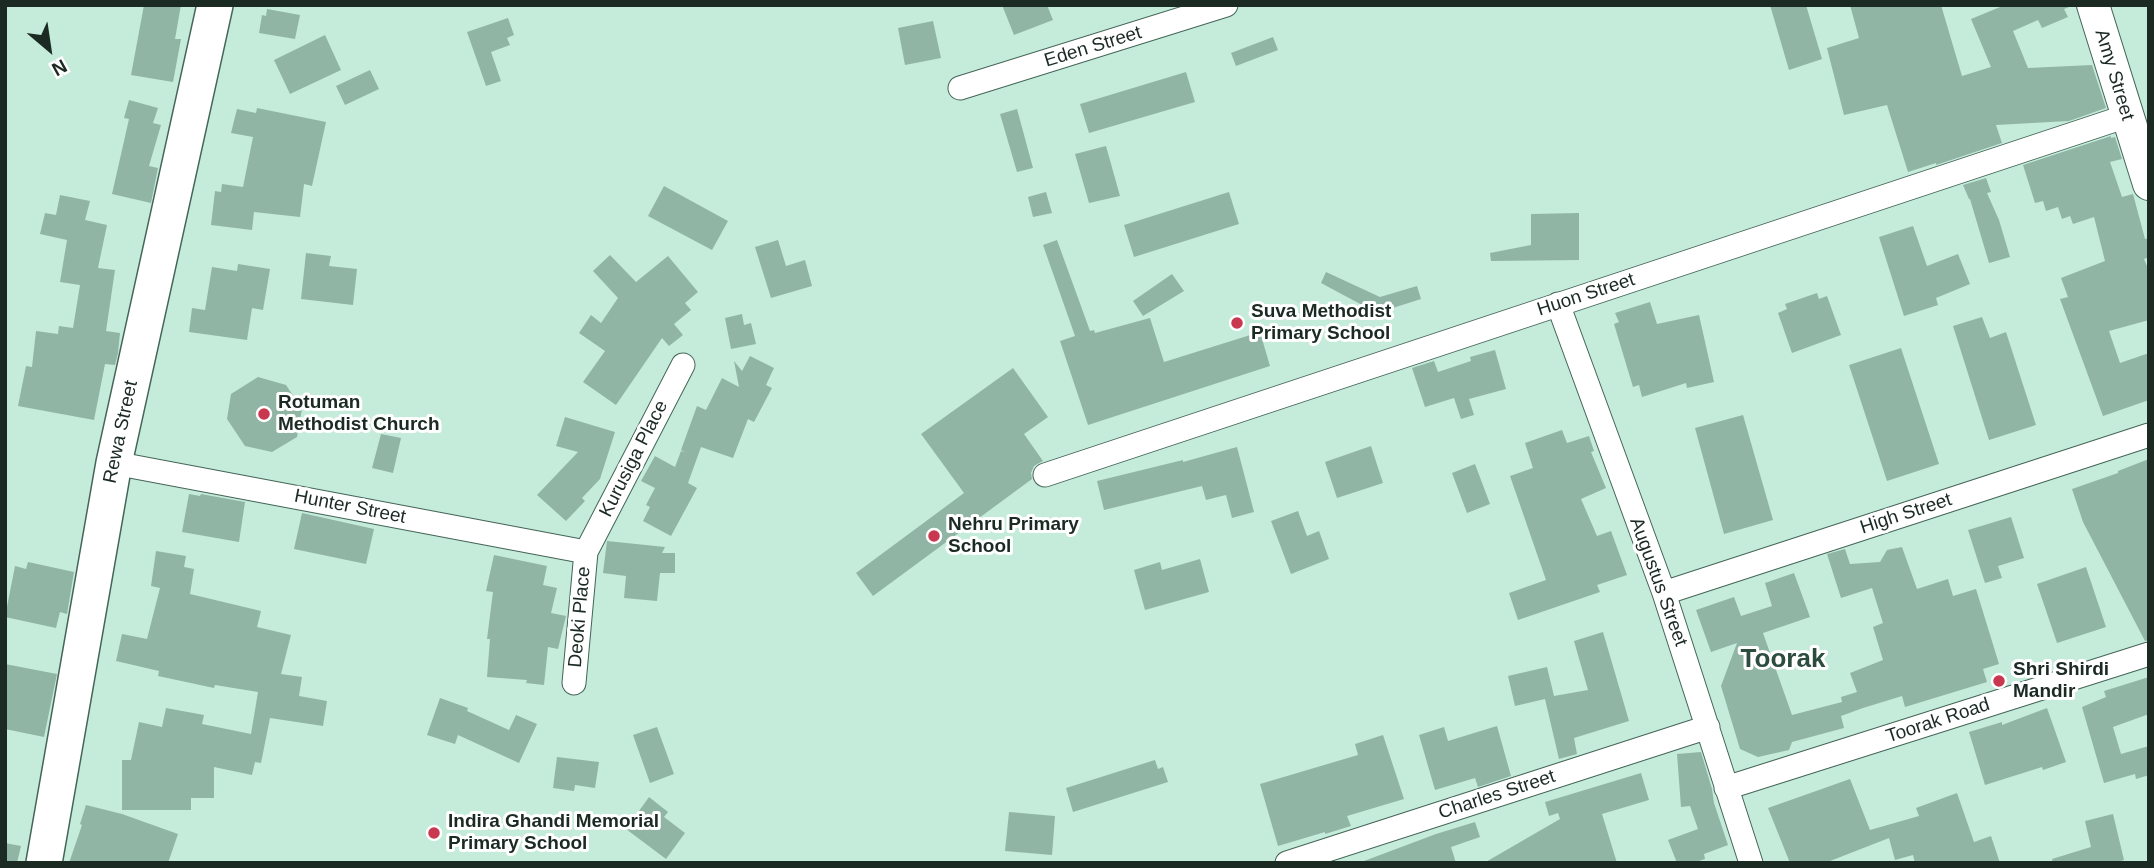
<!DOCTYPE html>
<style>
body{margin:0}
#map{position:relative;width:2154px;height:868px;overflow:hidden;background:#c5ebda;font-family:Helvetica,sans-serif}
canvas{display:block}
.frame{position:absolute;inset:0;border:7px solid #1c2a24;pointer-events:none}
.north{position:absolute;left:14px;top:14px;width:70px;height:70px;-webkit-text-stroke:5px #fff;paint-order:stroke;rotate:151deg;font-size:19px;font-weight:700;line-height:28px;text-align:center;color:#1c2a24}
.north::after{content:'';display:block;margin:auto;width:24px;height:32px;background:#1c2a24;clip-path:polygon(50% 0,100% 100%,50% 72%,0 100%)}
</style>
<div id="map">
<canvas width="2154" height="868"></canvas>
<div class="frame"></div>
<div class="north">N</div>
</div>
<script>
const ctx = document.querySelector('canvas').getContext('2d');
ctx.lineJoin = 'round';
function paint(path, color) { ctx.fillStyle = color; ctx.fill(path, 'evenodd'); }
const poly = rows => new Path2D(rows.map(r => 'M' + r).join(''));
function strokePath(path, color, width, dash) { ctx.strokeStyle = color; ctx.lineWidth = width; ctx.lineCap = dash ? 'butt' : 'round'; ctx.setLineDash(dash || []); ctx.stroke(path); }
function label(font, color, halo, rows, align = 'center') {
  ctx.font = font + ' Helvetica,sans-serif'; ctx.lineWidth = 6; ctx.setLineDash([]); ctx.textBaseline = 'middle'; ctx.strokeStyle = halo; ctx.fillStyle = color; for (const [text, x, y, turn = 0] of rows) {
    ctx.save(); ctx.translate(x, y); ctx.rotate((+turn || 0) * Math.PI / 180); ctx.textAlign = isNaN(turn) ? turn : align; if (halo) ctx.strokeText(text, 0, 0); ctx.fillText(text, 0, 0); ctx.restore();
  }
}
paint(poly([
 [144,5,181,5,175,39,181,39,173,82,131,75],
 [1002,5,1047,5,1053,20,1014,35],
 [1770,5,1806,5,1822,59,1789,70],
 [1850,5,1941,5,1962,76,1991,67,1971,19,2005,5,2074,5,2064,9,2068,17,2042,28,2038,20,2013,31,2028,68,2092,65,2106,108,2069,121,1996,125,2002,143,1936,165,1936,163,1908,172,1887,105,1844,115,1827,48,1859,38],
 [267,9,300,15,295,39,259,33,262,15,266,16],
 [508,18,514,35,507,38,510,45,491,52,501,81,486,86,467,32],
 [933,21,941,58,905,65,898,28],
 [325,35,341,70,290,94,274,60],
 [1273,37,1278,50,1236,66,1231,53],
 [370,70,379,89,345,105,336,86],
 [1186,72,1195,102,1089,133,1080,104],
 [129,100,158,108,153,123,161,125,149,166,158,168,151,203,112,194,129,119,124,118],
 [257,108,326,122,312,186,304,184,300,217,254,212,252,230,211,225,215,191,221,192,222,184,243,187,253,137,231,133,237,109,256,113],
 [1017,109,1033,168,1017,172,1000,114],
 [2111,136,2111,138,2115,137,2122,159,2110,162,2122,197,2133,194,2145,239,2149,238,2149,257,2144,259,2149,271,2149,320,2109,331,2120,363,2149,353,2149,400,2103,416,2060,299,2068,297,2061,278,2105,261,2094,217,2073,224,2070,216,2062,219,2058,207,2046,211,2043,201,2035,203,2023,165],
 [1106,146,1120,196,1089,203,1075,154],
 [1986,178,1991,192,1987,193,1999,220,2010,257,1989,263,1970,199,1969,199,1963,185],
 [664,186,728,221,712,250,648,216],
 [1046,192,1052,213,1033,217,1028,197],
 [1229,192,1239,224,1134,257,1124,225],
 [60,195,90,201,85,220,107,225,98,268,115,270,106,331,120,333,118,353,115,365,105,364,94,420,18,406,26,366,32,367,36,331,58,334,59,326,73,328,80,285,60,282,67,240,40,234,45,213,56,215],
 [1579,213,1579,260,1491,261,1490,253,1531,245,1531,214],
 [1913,226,1927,266,1958,254,1970,284,1936,298,1938,305,1904,316,1879,237],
 [778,240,786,266,805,260,812,286,771,298,755,247],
 [1057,240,1090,331,1094,330,1095,333,1150,318,1164,362,1260,332,1270,366,1088,425,1060,341,1075,336,1043,245],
 [306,253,331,256,329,266,357,269,353,305,301,299],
 [610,255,636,282,668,256,698,292,685,303,691,310,674,324,683,335,669,346,662,338,616,405,583,382,605,351,579,333,591,315,601,323,618,298,593,271],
 [238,264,270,269,263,310,252,308,247,340,189,332,192,308,205,310,212,267,237,271],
 [1326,272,1380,297,1417,286,1421,299,1377,313,1321,283],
 [1172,274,1184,291,1143,316,1133,301],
 [1817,293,1819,299,1827,296,1841,335,1792,353,1778,313,1787,309,1785,304],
 [1650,302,1657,324,1699,315,1714,382,1687,388,1686,383,1642,397,1639,385,1633,387,1614,324,1619,322,1615,313],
 [742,314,744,325,751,323,756,344,731,349,725,318],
 [1982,317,1990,338,2006,332,2036,425,1989,440,1953,326],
 [1901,348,1939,464,1887,481,1849,365],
 [1495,350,1506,389,1469,399,1474,415,1461,419,1454,398,1425,407,1412,368,1434,361,1438,372,1471,361,1470,357],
 [750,356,774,368,766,385,772,388,754,422,748,419,733,458,701,447,688,483,697,488,671,536,643,521,650,507,646,505,655,488,641,481,655,456,675,467,681,451,685,452,681,450,697,406,706,410,722,378,739,387,734,361,742,371],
 [1013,368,1048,417,1024,434,1043,461,1034,466,1031,473,1032,479,873,596,856,573,964,493,921,434],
 [258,377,286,385,302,409,297,437,272,452,245,446,227,419,231,394],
 [1743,415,1773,520,1724,534,1695,428],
 [565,417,615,432,600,479,582,498,585,501,566,521,537,495,578,452,556,446],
 [1562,430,1567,443,1589,436,1594,451,1591,452,1606,488,1581,499,1597,536,1611,531,1627,575,1597,585,1600,592,1518,620,1509,593,1546,580,1510,476,1533,468,1525,443],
 [381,434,401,438,393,473,372,468],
 [1371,446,1383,483,1337,498,1325,462],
 [1237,447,1254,512,1232,518,1226,495,1206,500,1202,486,1104,510,1097,481,1183,460,1183,462],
 [2149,459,2149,640,2145,641,2083,522,2072,489,2118,473,2118,471],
 [1475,464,1490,504,1467,513,1452,473],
 [189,494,200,496,201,494,245,502,239,542,182,532],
 [1298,511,1307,536,1319,531,1329,559,1291,574,1271,521],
 [302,513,374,529,366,564,294,549],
 [2011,517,2024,558,1998,566,2002,578,1985,583,1968,530],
 [607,541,665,547,662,553,675,553,675,573,660,573,657,601,624,598,626,576,603,573],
 [1902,547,1917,589,1948,579,1953,596,1976,589,1999,664,1983,669,1987,682,1905,707,1902,696,1863,708,1841,716,1844,728,1792,742,1789,750,1758,757,1740,749,1721,686,1737,643,1711,652,1696,610,1734,597,1741,616,1772,606,1765,583,1794,573,1810,617,1763,633,1792,715,1842,702,1841,697,1857,692,1850,673,1883,660,1873,627,1883,623,1872,588,1841,598,1827,554,1845,549,1850,564,1880,562,1887,550],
 [156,551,186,556,184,567,194,569,190,594,261,611,257,627,291,635,281,674,302,677,299,696,327,701,323,726,270,718,261,763,255,762,252,775,214,767,214,798,191,798,191,810,122,810,122,760,131,760,139,722,162,727,166,708,204,715,202,724,251,734,258,692,215,685,214,688,158,676,159,671,116,661,122,634,147,639,160,588,151,586],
 [494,555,547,566,543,585,557,588,551,613,566,616,558,649,548,647,544,685,526,683,527,680,487,677,490,639,487,639,493,592,486,591],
 [1200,559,1209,592,1145,610,1134,570,1160,562,1162,570],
 [28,562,74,572,67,614,60,612,56,628,5,617,15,566,26,569],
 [2086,567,2106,627,2057,643,2037,584],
 [1603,632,1629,721,1574,738,1577,754,1559,759,1545,699,1515,706,1508,676,1547,667,1554,696,1588,690,1574,641],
 [5,664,57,674,44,737,5,729],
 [2149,677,2149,714,2113,727,2121,754,2149,746,2149,775,2136,779,2135,774,2104,783,2082,707,2106,697,2104,691],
 [440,698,468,708,467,711,509,730,516,715,537,724,519,763,458,735,455,744,427,735],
 [2047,708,2066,762,2043,770,2042,767,1985,785,1969,732,2002,722,2002,725],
 [1497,726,1511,776,1478,787,1475,778,1435,790,1419,735,1444,727,1448,741],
 [657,727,674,774,650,783,633,735],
 [1383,735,1404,799,1347,816,1351,826,1325,834,1325,832,1278,846,1260,784,1358,755,1355,744],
 [1701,752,1712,789,1714,803,1728,845,1704,854,1705,859,1693,863,1677,863,1668,840,1698,829,1690,806,1681,807,1677,754],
 [557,757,599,762,595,788,575,785,574,791,553,788],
 [1155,760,1158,769,1163,767,1168,782,1073,812,1066,788],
 [1641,773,1649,800,1602,814,1617,863,1484,863,1560,819,1558,813,1549,816,1545,802],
 [1850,779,1870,830,1919,816,1916,808,1957,793,1974,842,1991,836,2000,863,1915,863,1913,855,1895,860,1889,838,1825,863,1790,863,1768,808],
 [649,797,668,812,664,817,685,833,666,859,626,829],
 [86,805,122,814,178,834,168,863,69,863,82,825,80,824],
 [1009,812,1055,816,1052,855,1005,851],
 [2113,814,2124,860,2114,863,2053,863,2052,859,2091,847,2085,821],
 [1475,822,1480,837,1451,847,1456,863,1364,863,1364,861,1436,834],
 [5,843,21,846,17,863,5,863]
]), '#91b5a5');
const minor = poly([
 [960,88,1226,5],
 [1558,304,1664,593,1751,863],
 [114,463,586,552],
 [1045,475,2127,116],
 [1664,593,2149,435],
 [574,683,586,552,683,365],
 [1726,788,2149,654],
 [1287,863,1708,727]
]);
const secondary = poly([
 [2093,5,2149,184]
]);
const primary = poly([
 [44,863,114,463,215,5]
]);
strokePath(minor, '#446558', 25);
strokePath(secondary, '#446558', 34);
strokePath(primary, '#446558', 38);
strokePath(minor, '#fff', 23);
strokePath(secondary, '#fff', 32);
strokePath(primary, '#fff', 35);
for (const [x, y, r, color] of [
 [1237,323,7,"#c8384e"],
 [264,414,7,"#c8384e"],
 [934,536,7,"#c8384e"],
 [1999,681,7,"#c8384e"],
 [434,833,7,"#c8384e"]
]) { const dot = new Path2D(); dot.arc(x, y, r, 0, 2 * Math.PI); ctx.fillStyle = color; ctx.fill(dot); strokePath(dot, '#fff', 2.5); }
label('19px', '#1c2a24', '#fff', [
 ["Eden Street",1093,47,-17],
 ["Amy Street",2114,75,73],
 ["Huon Street",1586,295,-18],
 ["Rewa Street",121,432,-78],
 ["Kurusiga Place",634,459,-63],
 ["Hunter Street",350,507,11],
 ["High Street",1906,514,-18],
 ["Augustus Street",1658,582,70],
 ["Deoki Place",580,617,-85],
 ["Toorak Road",1938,721,-18],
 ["Charles Street",1497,795,-18]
]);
label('bold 19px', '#1c2a24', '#fff', [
 ["Suva Methodist",1251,312],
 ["Primary School",1251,334],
 ["Rotuman",278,403],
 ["Methodist Church",278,425],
 ["Nehru Primary",948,525],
 ["School",948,547],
 ["Shri Shirdi",2013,670],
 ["Mandir",2013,692],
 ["Indira Ghandi Memorial",448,822],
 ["Primary School",448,844]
], 'left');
label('bold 26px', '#2b4c3f', '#fff', [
 ["Toorak",1783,660]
]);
</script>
